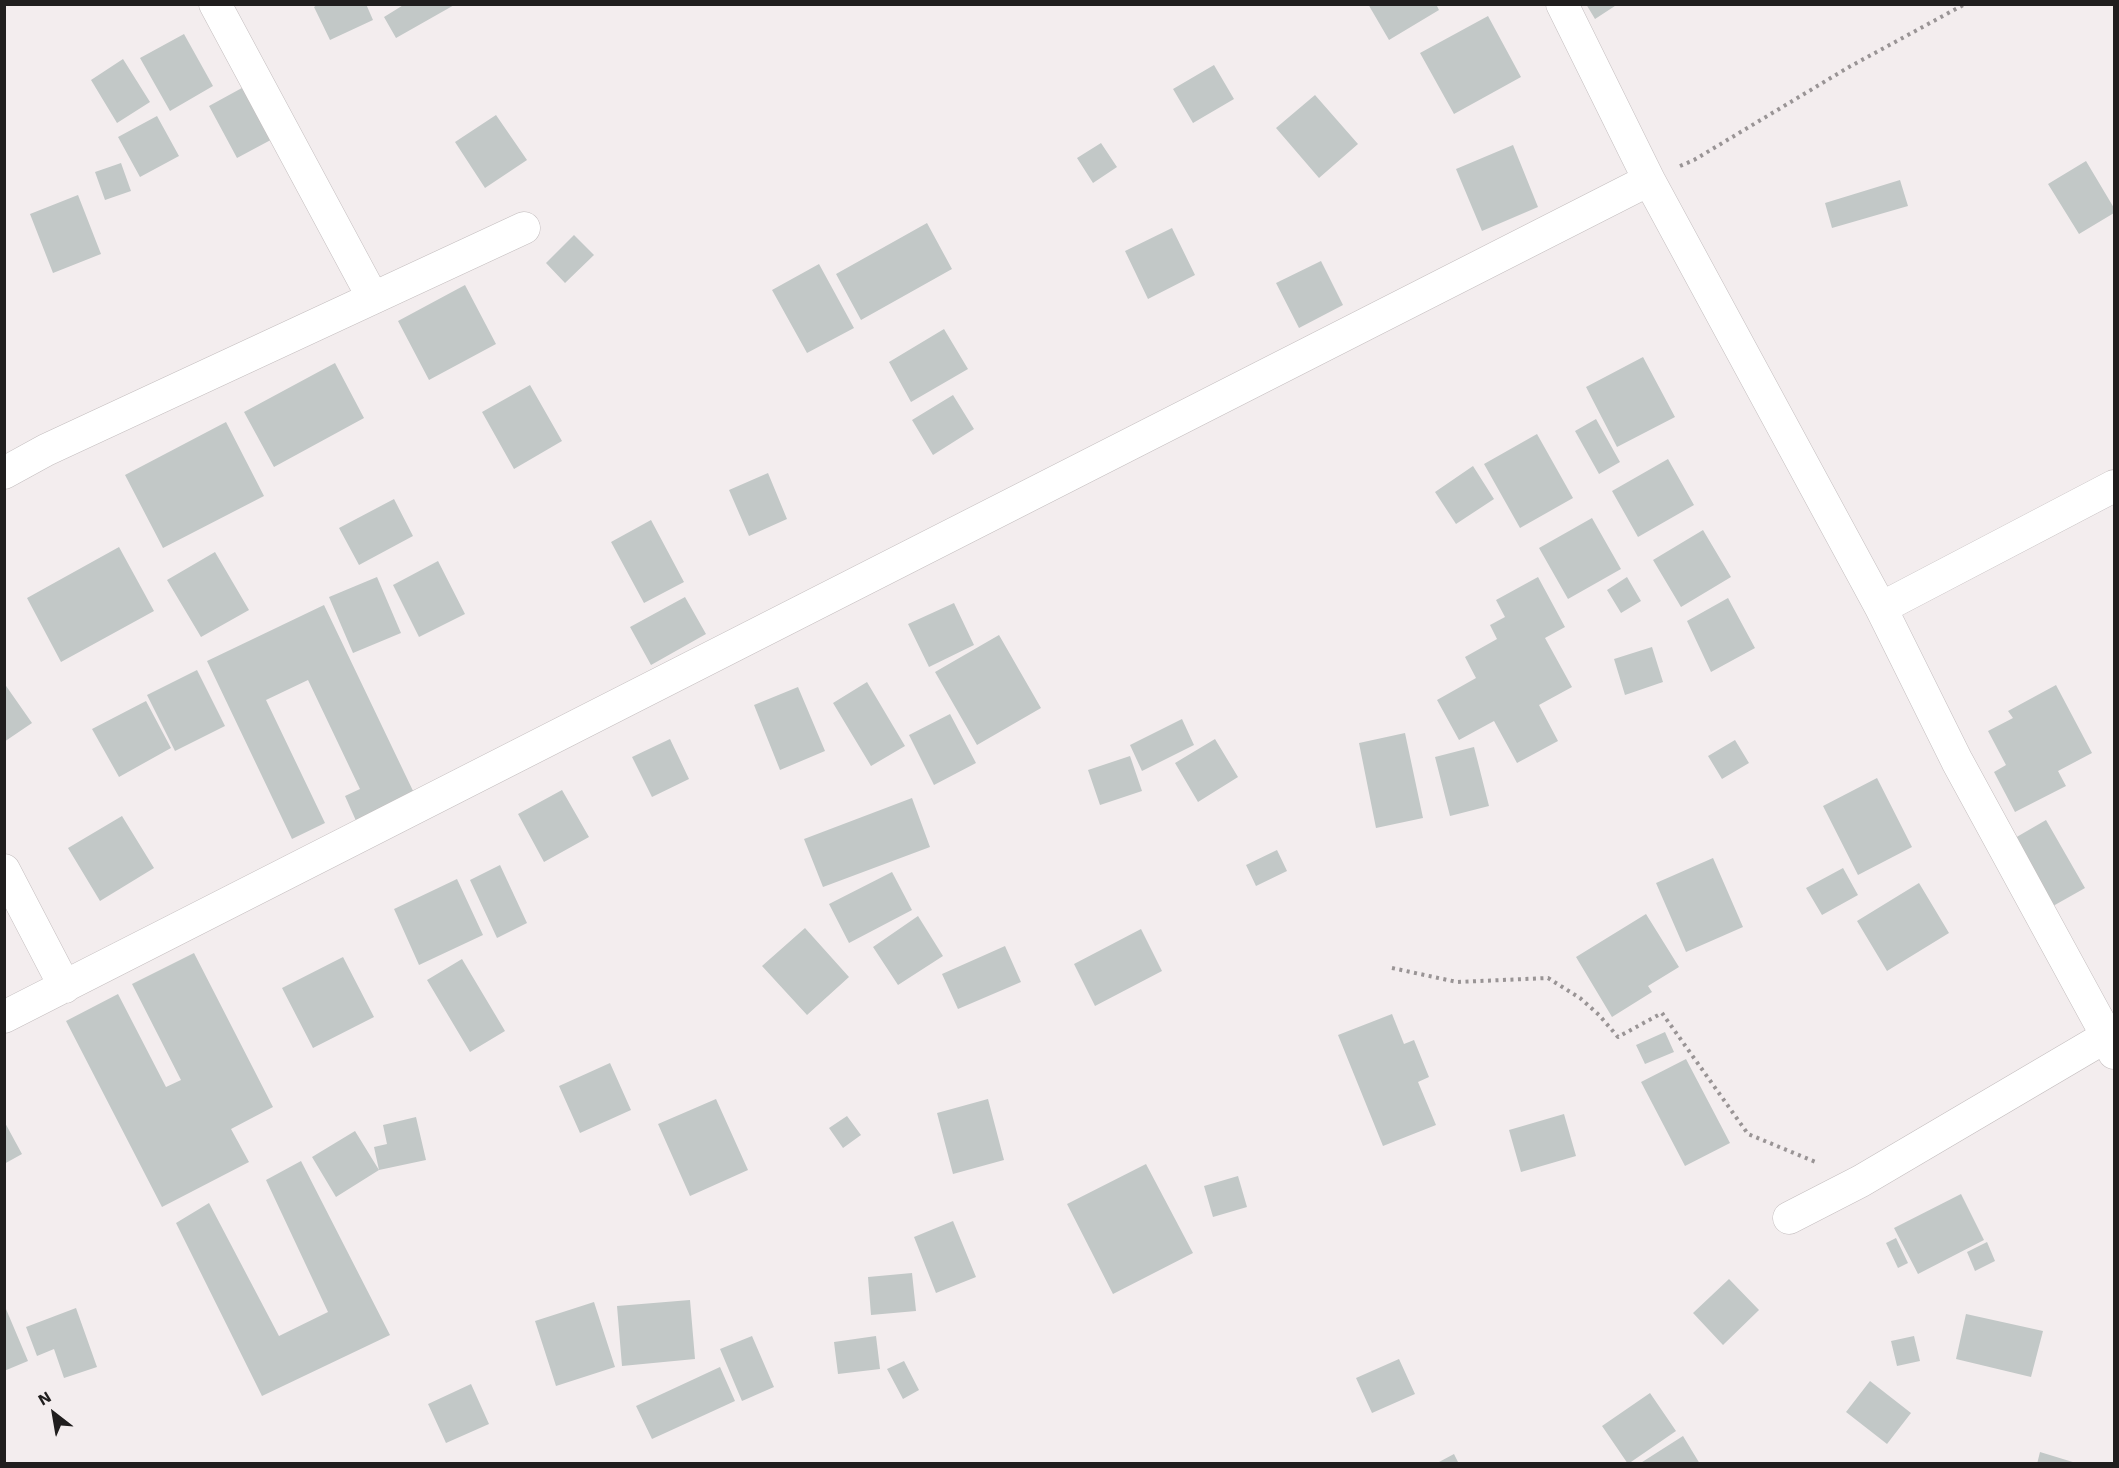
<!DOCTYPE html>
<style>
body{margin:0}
#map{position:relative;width:2119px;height:1468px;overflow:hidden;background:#f3edee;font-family:"Work Sans",sans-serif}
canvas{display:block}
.frame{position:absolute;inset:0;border:6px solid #201e1e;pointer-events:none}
.north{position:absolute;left:24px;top:1384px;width:60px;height:60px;-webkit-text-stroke:4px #f3edee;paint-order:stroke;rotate:329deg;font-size:16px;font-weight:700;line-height:24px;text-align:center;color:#201e1e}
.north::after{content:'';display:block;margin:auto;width:21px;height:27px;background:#201e1e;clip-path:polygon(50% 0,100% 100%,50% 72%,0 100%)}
</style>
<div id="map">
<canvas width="2119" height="1468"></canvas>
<div class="frame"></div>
<div class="north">N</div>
</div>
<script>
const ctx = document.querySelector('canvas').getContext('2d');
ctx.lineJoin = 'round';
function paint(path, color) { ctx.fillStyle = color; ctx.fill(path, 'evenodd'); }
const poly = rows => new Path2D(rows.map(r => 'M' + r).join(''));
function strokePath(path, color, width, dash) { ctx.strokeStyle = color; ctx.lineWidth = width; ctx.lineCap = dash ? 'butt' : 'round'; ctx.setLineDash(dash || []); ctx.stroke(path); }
paint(poly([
 [318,4,366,4,373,20,330,40,314,7],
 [405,4,456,4,396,38,384,17],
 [1368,4,1436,4,1439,10,1389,40],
 [1586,4,1618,4,1595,19],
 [1488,16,1521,77,1454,114,1420,53],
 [184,34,213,86,170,111,140,58],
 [123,59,150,102,117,123,91,80],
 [1214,65,1234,99,1193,123,1173,89],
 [251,83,280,135,237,158,209,106],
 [1315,95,1358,144,1319,178,1276,128],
 [496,115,527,160,485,188,455,142],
 [157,116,179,156,140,177,118,137],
 [1101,143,1117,167,1093,183,1077,158],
 [1513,145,1538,207,1482,231,1456,169],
 [2086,161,2114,208,2114,213,2079,234,2048,184],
 [121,163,131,191,105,200,95,172],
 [1900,180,1908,206,1832,228,1825,203],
 [78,195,101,254,53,273,30,214],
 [927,223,952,269,861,320,836,274],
 [1172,228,1195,275,1148,299,1125,251],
 [574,235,594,255,565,283,546,263],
 [1321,261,1343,305,1299,328,1276,283],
 [819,264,854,328,807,353,772,290],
 [465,285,496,344,429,380,398,321],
 [944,329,968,369,911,402,889,362],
 [1643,357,1675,417,1617,447,1586,387],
 [335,363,364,418,274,467,244,412],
 [530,385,562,441,514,469,482,412],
 [953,395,974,429,933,455,912,420],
 [1596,419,1620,462,1599,474,1575,431],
 [226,422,264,496,163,548,125,475],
 [1537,434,1573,498,1520,528,1484,464],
 [1668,459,1694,505,1638,537,1612,491],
 [1473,466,1494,499,1456,524,1435,492],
 [768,473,787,519,749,536,729,490],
 [394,499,413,536,359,565,339,528],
 [1592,518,1621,569,1568,599,1539,548],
 [651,520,684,582,644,603,611,542],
 [1703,530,1731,577,1681,607,1653,560],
 [119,547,154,611,61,662,27,598],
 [215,552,249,610,201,637,167,580],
 [438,561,465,614,419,637,393,585],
 [377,577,401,633,353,653,329,597],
 [1538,577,1565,627,1545,638,1572,687,1539,705,1558,741,1517,763,1494,721,1459,740,1437,700,1476,678,1465,657,1497,639,1490,625,1505,617,1496,600],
 [1627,577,1641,601,1621,613,1607,590],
 [685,597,706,634,651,665,630,627],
 [1728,598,1755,648,1711,672,1687,621],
 [954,603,974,645,929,667,908,624],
 [324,605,415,795,357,823,345,796,360,789,308,680,266,700,325,823,292,839,207,661],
 [999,635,1041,708,977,745,935,672],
 [1652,647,1663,682,1625,695,1614,659],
 [197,670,225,726,175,751,147,695],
 [867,682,905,746,871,766,833,703],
 [4,683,32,723,4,742],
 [2056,685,2092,753,2058,771,2066,786,2015,812,1994,772,2006,765,1988,731,2013,718,2008,711],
 [798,687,825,751,780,770,754,705],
 [146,701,171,748,119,777,92,729],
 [950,714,976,763,934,785,909,735],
 [1182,719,1194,745,1142,771,1130,745],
 [1405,733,1423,818,1376,828,1359,743],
 [670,739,689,779,652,797,632,757],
 [1215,739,1238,777,1198,802,1175,763],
 [1735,740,1749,763,1722,779,1708,756],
 [1474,747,1489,806,1450,816,1435,757],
 [1130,756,1142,791,1100,805,1088,770],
 [1877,778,1912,847,1858,875,1823,806],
 [562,790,589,837,544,862,518,814],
 [912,798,930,847,823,887,804,839],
 [122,816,154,868,100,901,68,848],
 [2046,820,2085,888,2046,910,2008,842],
 [1277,850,1287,871,1256,886,1246,865],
 [1713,858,1743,927,1686,952,1656,883],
 [500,865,527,923,497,938,470,880],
 [1843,868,1858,895,1822,915,1806,888],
 [892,872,912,910,849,943,829,904],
 [457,879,483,935,419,965,394,909],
 [1919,883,1949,933,1887,971,1857,921],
 [1646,914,1679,967,1648,986,1652,992,1612,1017,1576,957],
 [918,916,943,956,898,985,873,947],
 [805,928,849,977,807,1015,762,966],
 [1141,929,1162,971,1095,1006,1074,964],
 [1005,946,1021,982,958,1009,942,974],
 [194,953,273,1107,231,1129,249,1162,162,1207,66,1021,118,994,166,1087,181,1080,132,984],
 [343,957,374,1017,313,1048,282,988],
 [462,959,505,1031,470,1052,427,980],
 [1392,1014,1404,1044,1414,1040,1429,1077,1418,1082,1436,1125,1383,1146,1338,1035],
 [1665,1032,1674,1052,1645,1064,1636,1045],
 [1686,1059,1730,1143,1685,1166,1641,1082],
 [610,1063,631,1110,580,1133,559,1086],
 [716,1099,748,1170,690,1196,658,1124],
 [988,1099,1004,1160,953,1174,937,1113],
 [1564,1114,1576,1156,1521,1172,1509,1130],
 [847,1116,861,1135,843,1148,829,1128],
 [416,1117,426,1160,379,1170,374,1147,387,1144,383,1125],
 [4,1121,22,1154,4,1164],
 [355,1131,379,1170,336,1197,312,1157],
 [301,1161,390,1335,262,1396,176,1223,209,1203,279,1336,328,1312,266,1180],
 [1146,1164,1193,1253,1113,1294,1067,1204],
 [1238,1176,1247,1207,1213,1217,1204,1186],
 [1961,1194,1984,1240,1918,1274,1894,1228],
 [953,1221,976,1277,936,1293,914,1237],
 [1896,1238,1908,1263,1898,1268,1886,1243],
 [1987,1242,1995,1261,1975,1271,1967,1252],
 [912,1273,916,1311,871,1315,868,1277],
 [1729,1279,1759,1310,1723,1345,1693,1313],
 [690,1300,695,1359,622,1366,617,1306],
 [594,1302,615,1367,556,1386,535,1321],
 [76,1308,97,1367,64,1378,54,1349,37,1356,26,1327],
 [4,1309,6,1309,28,1361,4,1371],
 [1966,1314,2043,1331,2031,1377,1956,1359],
 [752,1336,774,1387,742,1401,720,1349],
 [876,1336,880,1369,838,1374,834,1342],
 [1914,1336,1920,1361,1897,1366,1891,1341],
 [1399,1359,1415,1394,1372,1413,1356,1378],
 [904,1361,919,1390,903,1399,887,1369],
 [720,1367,735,1401,652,1439,636,1406],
 [1870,1381,1911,1413,1887,1444,1846,1412],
 [471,1384,489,1424,446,1443,428,1404],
 [1650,1393,1676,1431,1628,1464,1602,1426],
 [1683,1436,1700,1464,1639,1464],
 [2040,1452,2076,1463,2076,1464,2037,1464],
 [1454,1454,1459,1464,1440,1464,1439,1462]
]), '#c2c8c7');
const minor = poly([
 [215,4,373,298],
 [1562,4,1649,180,1881,608,1957,761,2107,1036,2114,1053],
 [4,473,46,450,524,228],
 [1881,608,2114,486],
 [4,870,65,987],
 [4,1017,1649,180],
 [1789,1218,1861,1181,2114,1032]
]);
strokePath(minor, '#c3bdbe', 33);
strokePath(poly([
 [1680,166,1694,160,1849,67,1965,4],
 [1392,968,1457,982,1548,978,1580,998,1599,1015,1618,1037,1662,1013,1748,1134,1818,1163]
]), '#999495', 4, [3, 4.5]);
strokePath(minor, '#fff', 32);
</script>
